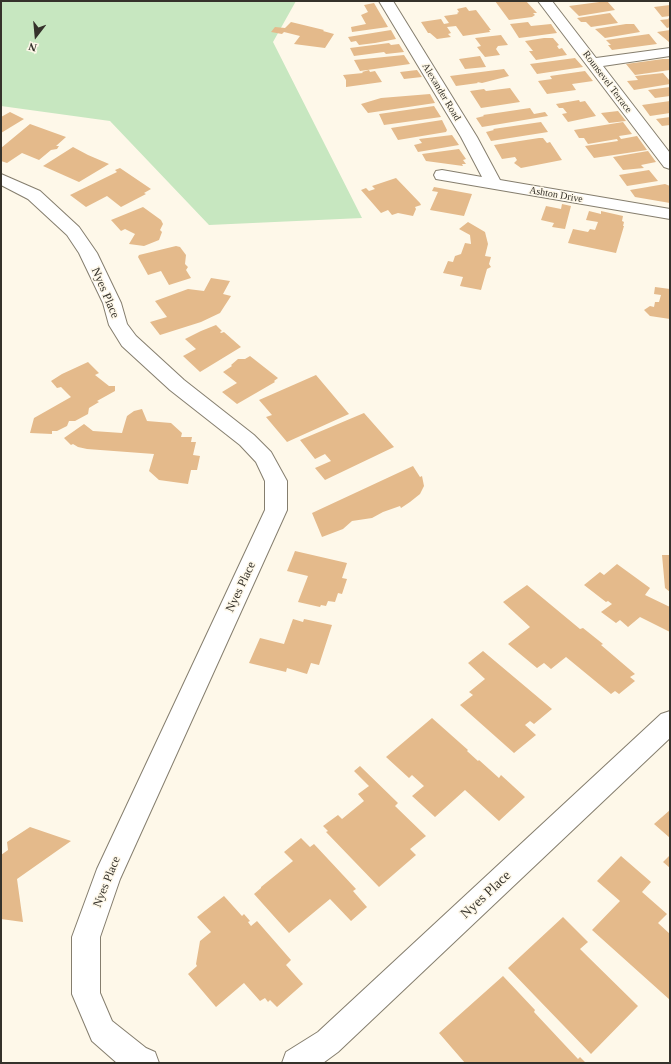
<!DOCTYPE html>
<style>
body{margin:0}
#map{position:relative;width:671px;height:1064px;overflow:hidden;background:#fef8e9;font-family:Georgia,serif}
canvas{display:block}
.frame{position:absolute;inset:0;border:2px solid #35322b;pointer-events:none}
.north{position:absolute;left:16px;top:16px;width:40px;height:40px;-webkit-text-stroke:3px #fef8e9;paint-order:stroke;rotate:196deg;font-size:11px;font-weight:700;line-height:16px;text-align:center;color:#35322b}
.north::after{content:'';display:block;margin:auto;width:14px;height:18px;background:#35322b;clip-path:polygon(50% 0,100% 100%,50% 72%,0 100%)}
</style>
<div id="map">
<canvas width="671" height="1064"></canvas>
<div class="frame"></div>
<div class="north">N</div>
</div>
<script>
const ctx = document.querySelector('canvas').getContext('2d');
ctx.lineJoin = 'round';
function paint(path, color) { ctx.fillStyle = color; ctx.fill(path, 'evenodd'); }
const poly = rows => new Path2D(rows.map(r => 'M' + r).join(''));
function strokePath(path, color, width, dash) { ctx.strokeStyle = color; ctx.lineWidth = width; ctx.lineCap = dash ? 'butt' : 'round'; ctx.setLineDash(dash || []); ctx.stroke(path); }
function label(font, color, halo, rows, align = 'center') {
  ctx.font = font + ' Georgia,serif'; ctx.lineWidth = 3; ctx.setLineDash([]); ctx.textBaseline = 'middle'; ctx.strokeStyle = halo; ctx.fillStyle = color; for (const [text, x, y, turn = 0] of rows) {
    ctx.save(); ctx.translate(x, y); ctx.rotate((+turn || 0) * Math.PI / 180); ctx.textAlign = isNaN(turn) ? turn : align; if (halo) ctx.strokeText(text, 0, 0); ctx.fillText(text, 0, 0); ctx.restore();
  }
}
paint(poly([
 [1,1,296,1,273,42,362,218,209,225,110,121,1,106]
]), '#c7e7c0');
paint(poly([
 [495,1,526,1,537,13,533,13,535,15,532,17,509,20],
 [607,1,615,10,579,16,569,6],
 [374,3,388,27,352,32,351,27,366,24,361,15,368,12,364,5],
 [670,5,670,16,662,17,654,7],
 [466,7,469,11,476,10,491,30,489,30,490,32,463,36,456,26,447,27,451,33,448,34,451,37,437,39,430,33,428,33,421,22,441,19,444,24,449,23,444,16,458,14,457,13,459,12,457,9],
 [610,13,618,23,591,27,586,22,581,22,577,18],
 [668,18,670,18,670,27,667,28,660,20,669,19],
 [291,22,324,30,323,31,334,34,325,48,294,44,300,36,284,32,282,34,271,32,275,27,285,28],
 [528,22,531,26,551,24,557,33,519,38,510,24],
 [626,24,634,24,640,32,605,38,595,29],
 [391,30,396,39,375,43,359,45,356,41,351,42,348,37],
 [670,30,670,42,669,42,657,32],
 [649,34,657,44,612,50,608,45,611,45,606,40],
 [501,35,508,45,498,46,496,49,500,55,485,57,477,47,481,46,475,38],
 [544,38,553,38,559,45,557,46,559,49,562,48,567,55,536,60,529,51,533,51,525,41],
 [389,43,391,45,399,44,404,52,386,54,384,52,354,56,350,48],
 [404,55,410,64,360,71,354,60],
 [480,56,486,67,465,69,459,59],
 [575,58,583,67,537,74,530,64],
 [663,59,670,59,670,70,635,75,626,64],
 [504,69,509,76,482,83,477,82,478,83,456,86,450,76],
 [369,70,370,72,375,71,382,82,346,87,346,80,343,75,363,73,362,72],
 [417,70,422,77,404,79,400,72],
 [585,71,593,81,572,84,576,90,547,94,538,81,552,79,550,76],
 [663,73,670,81,670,84,634,90,627,81,638,80,635,76],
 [670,87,670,96,655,98,648,90],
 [510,88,520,102,481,108,470,91,484,89,486,91],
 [430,94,435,103,368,113,361,104,381,98],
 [579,100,580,102,585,101,596,116,568,122,562,114,567,113,563,108,559,108,556,104],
 [670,101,670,113,650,116,642,105],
 [434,106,441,117,384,125,379,114],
 [530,108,534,114,545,112,548,116,482,127,476,118,484,116,483,115],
 [618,111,626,121,609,123,601,113],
 [10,112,24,119,1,133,1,117],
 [670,117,670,125,662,126,656,119],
 [442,120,447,130,446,132,398,140,391,128],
 [541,122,548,132,491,141,486,132,494,130,493,129],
 [623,122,632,134,619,136,621,139,637,136,647,150,594,158,585,146,618,141,617,139,588,144,584,138,579,138,574,130],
 [30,124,66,137,56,146,59,146,57,149,51,150,39,160,22,153,7,163,1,161,1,148],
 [452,135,459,145,418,152,414,145,422,143,419,139],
 [539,138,543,138,547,143,550,142,562,160,521,168,514,163,517,160,515,157,502,159,494,145],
 [73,147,88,155,109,164,79,182,43,166],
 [459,149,466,159,463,160,466,164,462,164,463,166,426,161,422,154],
 [648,151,656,162,641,165,644,168,623,170,613,157],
 [120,168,151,189,144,193,146,194,121,207,107,196,86,207,70,195,117,172,115,170],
 [649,170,658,181,627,186,619,175],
 [396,178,420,203,421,205,415,207,416,209,413,216,398,213,392,215,388,210,381,213,361,190,366,188,369,191,375,189,372,186],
 [665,184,670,186,670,203,635,197,630,190],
 [434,187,472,194,464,216,430,210,438,192,432,191],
 [562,204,571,206,565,229,552,227,554,223,541,220,546,206,561,209],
 [143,207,161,220,163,224,160,230,162,232,159,240,144,246,129,244,135,234,125,229,121,231,111,220],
 [589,211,601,214,601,211,623,216,622,221,624,222,623,226,624,226,616,253,568,243,573,229,588,232,590,229,595,230,598,222,586,220],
 [468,222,485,232,488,244,485,256,491,257,489,264,491,267,487,269,481,290,460,286,463,277,443,273,448,261,453,262,455,256,461,254,465,243,471,244,470,235,459,229],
 [176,246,180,247,186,255,185,264,188,267,186,270,191,278,169,285,161,271,148,275,138,257,139,255],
 [211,278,230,281,223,294,231,296,220,313,201,322,160,335,150,322,167,317,155,301,188,289,204,291],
 [655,287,670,289,670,319,650,316,644,310,650,306,654,307,655,302,659,302,661,295,654,294],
 [216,325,222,331,220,332,221,333,224,332,241,347,200,372,183,356,196,349,185,339,201,331],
 [250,356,278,378,274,381,275,382,237,404,222,392,237,383,223,372,232,366,231,365,238,359,245,359],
 [88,362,99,373,95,375,109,386,115,386,115,391,97,401,99,402,89,408,88,414,75,421,69,421,67,426,57,431,52,431,52,434,30,433,34,418,71,397,61,387,57,388,51,381,62,374],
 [316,375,349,414,287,442,266,417,272,415,259,400],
 [142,409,147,421,171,423,182,433,181,437,192,437,191,442,196,442,193,455,200,456,197,470,191,470,188,484,159,480,149,471,154,454,87,449,78,447,73,444,71,445,64,438,84,424,93,431,122,433,127,416,134,411],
 [364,413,394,447,325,480,315,468,331,461,325,454,315,459,300,440],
 [413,466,420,477,422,476,424,486,420,494,410,502,401,508,400,506,383,512,372,518,352,521,343,529,322,537,312,513],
 [295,551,347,563,342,578,347,579,342,594,338,593,335,602,328,601,326,606,321,605,320,607,298,602,308,576,287,571],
 [662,555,670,555,670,592,665,588],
 [617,564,650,588,645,595,670,607,670,632,640,617,628,627,620,620,616,623,601,612,612,604,608,601,606,602,584,585,600,572,604,575],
 [527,585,580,629,583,628,603,644,601,645,635,674,630,677,635,681,619,694,615,691,611,694,566,657,551,669,544,663,537,668,508,644,530,627,503,602],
 [293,619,303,622,304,619,332,625,319,665,311,663,307,674,287,668,286,672,249,663,260,638,284,644],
 [483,651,552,709,534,724,530,721,525,725,536,735,514,753,460,705,473,695,469,692,485,679,468,663],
 [432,718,468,750,467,751,478,761,479,760,499,778,501,775,525,797,499,821,465,790,435,817,412,796,424,786,412,775,409,778,386,757],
 [360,766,398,803,395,806,426,836,410,849,416,855,379,887,326,832,328,831,323,826,338,815,342,819,364,801,358,794,369,786,354,771],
 [670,810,670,838,654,824],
 [30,827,71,841,17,879,23,922,1,919,1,855,8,850,7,842],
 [301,838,310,847,314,844,356,889,353,891,367,907,351,921,330,899,289,933,254,894,261,888,261,887,293,861,284,852],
 [670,855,670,868,663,862],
 [621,856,651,882,642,892,667,914,658,923,670,934,670,1000,592,930,620,901,597,881],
 [224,896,242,916,244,914,250,921,248,922,251,926,257,921,291,960,286,965,303,984,277,1007,270,1000,268,1002,265,998,260,1001,244,983,216,1007,188,974,197,966,196,964,200,941,211,932,197,917],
 [563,917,588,942,580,949,638,1006,591,1054,508,968],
 [503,976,535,1010,534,1012,578,1059,580,1057,586,1063,465,1063,439,1033]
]), '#e4ba8b');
const minor = poly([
 [379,1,393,1,477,137,500,180,670,209,670,219,436,179,434,175,436,171,442,170,482,177,461,137,379,1],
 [538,1,552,1,596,58,670,48,670,56,603,66,670,153,670,169,664,167,538,1],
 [1,174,40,191,79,227,97,253,121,303,127,324,136,336,184,380,254,435,271,452,287,481,287,510,120,879,100,937,100,993,112,1021,146,1048,155,1052,159,1063,117,1063,92,1041,72,994,72,937,97,869,265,510,265,481,256,462,240,445,170,390,122,346,109,325,103,303,79,253,67,235,28,199,1,185,1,174],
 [670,711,670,738,338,1052,323,1063,282,1063,286,1052,318,1032,661,714,670,711]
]);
strokePath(minor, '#857e6e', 2);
paint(minor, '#fff');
label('10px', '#35322b', '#fef8e9', [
 ["Rounsevel Terrace",607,82,53],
 ["Alexander Road",441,92,59],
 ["Ashton Drive",556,195,10]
]);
label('12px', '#35322b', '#fef8e9', [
 ["Nyes Place",105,293,67],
 ["Nyes Place",241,587,-65],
 ["Nyes Place",107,882,-68]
]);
label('14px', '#35322b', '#fef8e9', [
 ["Nyes Place",486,895,-43]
]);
</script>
